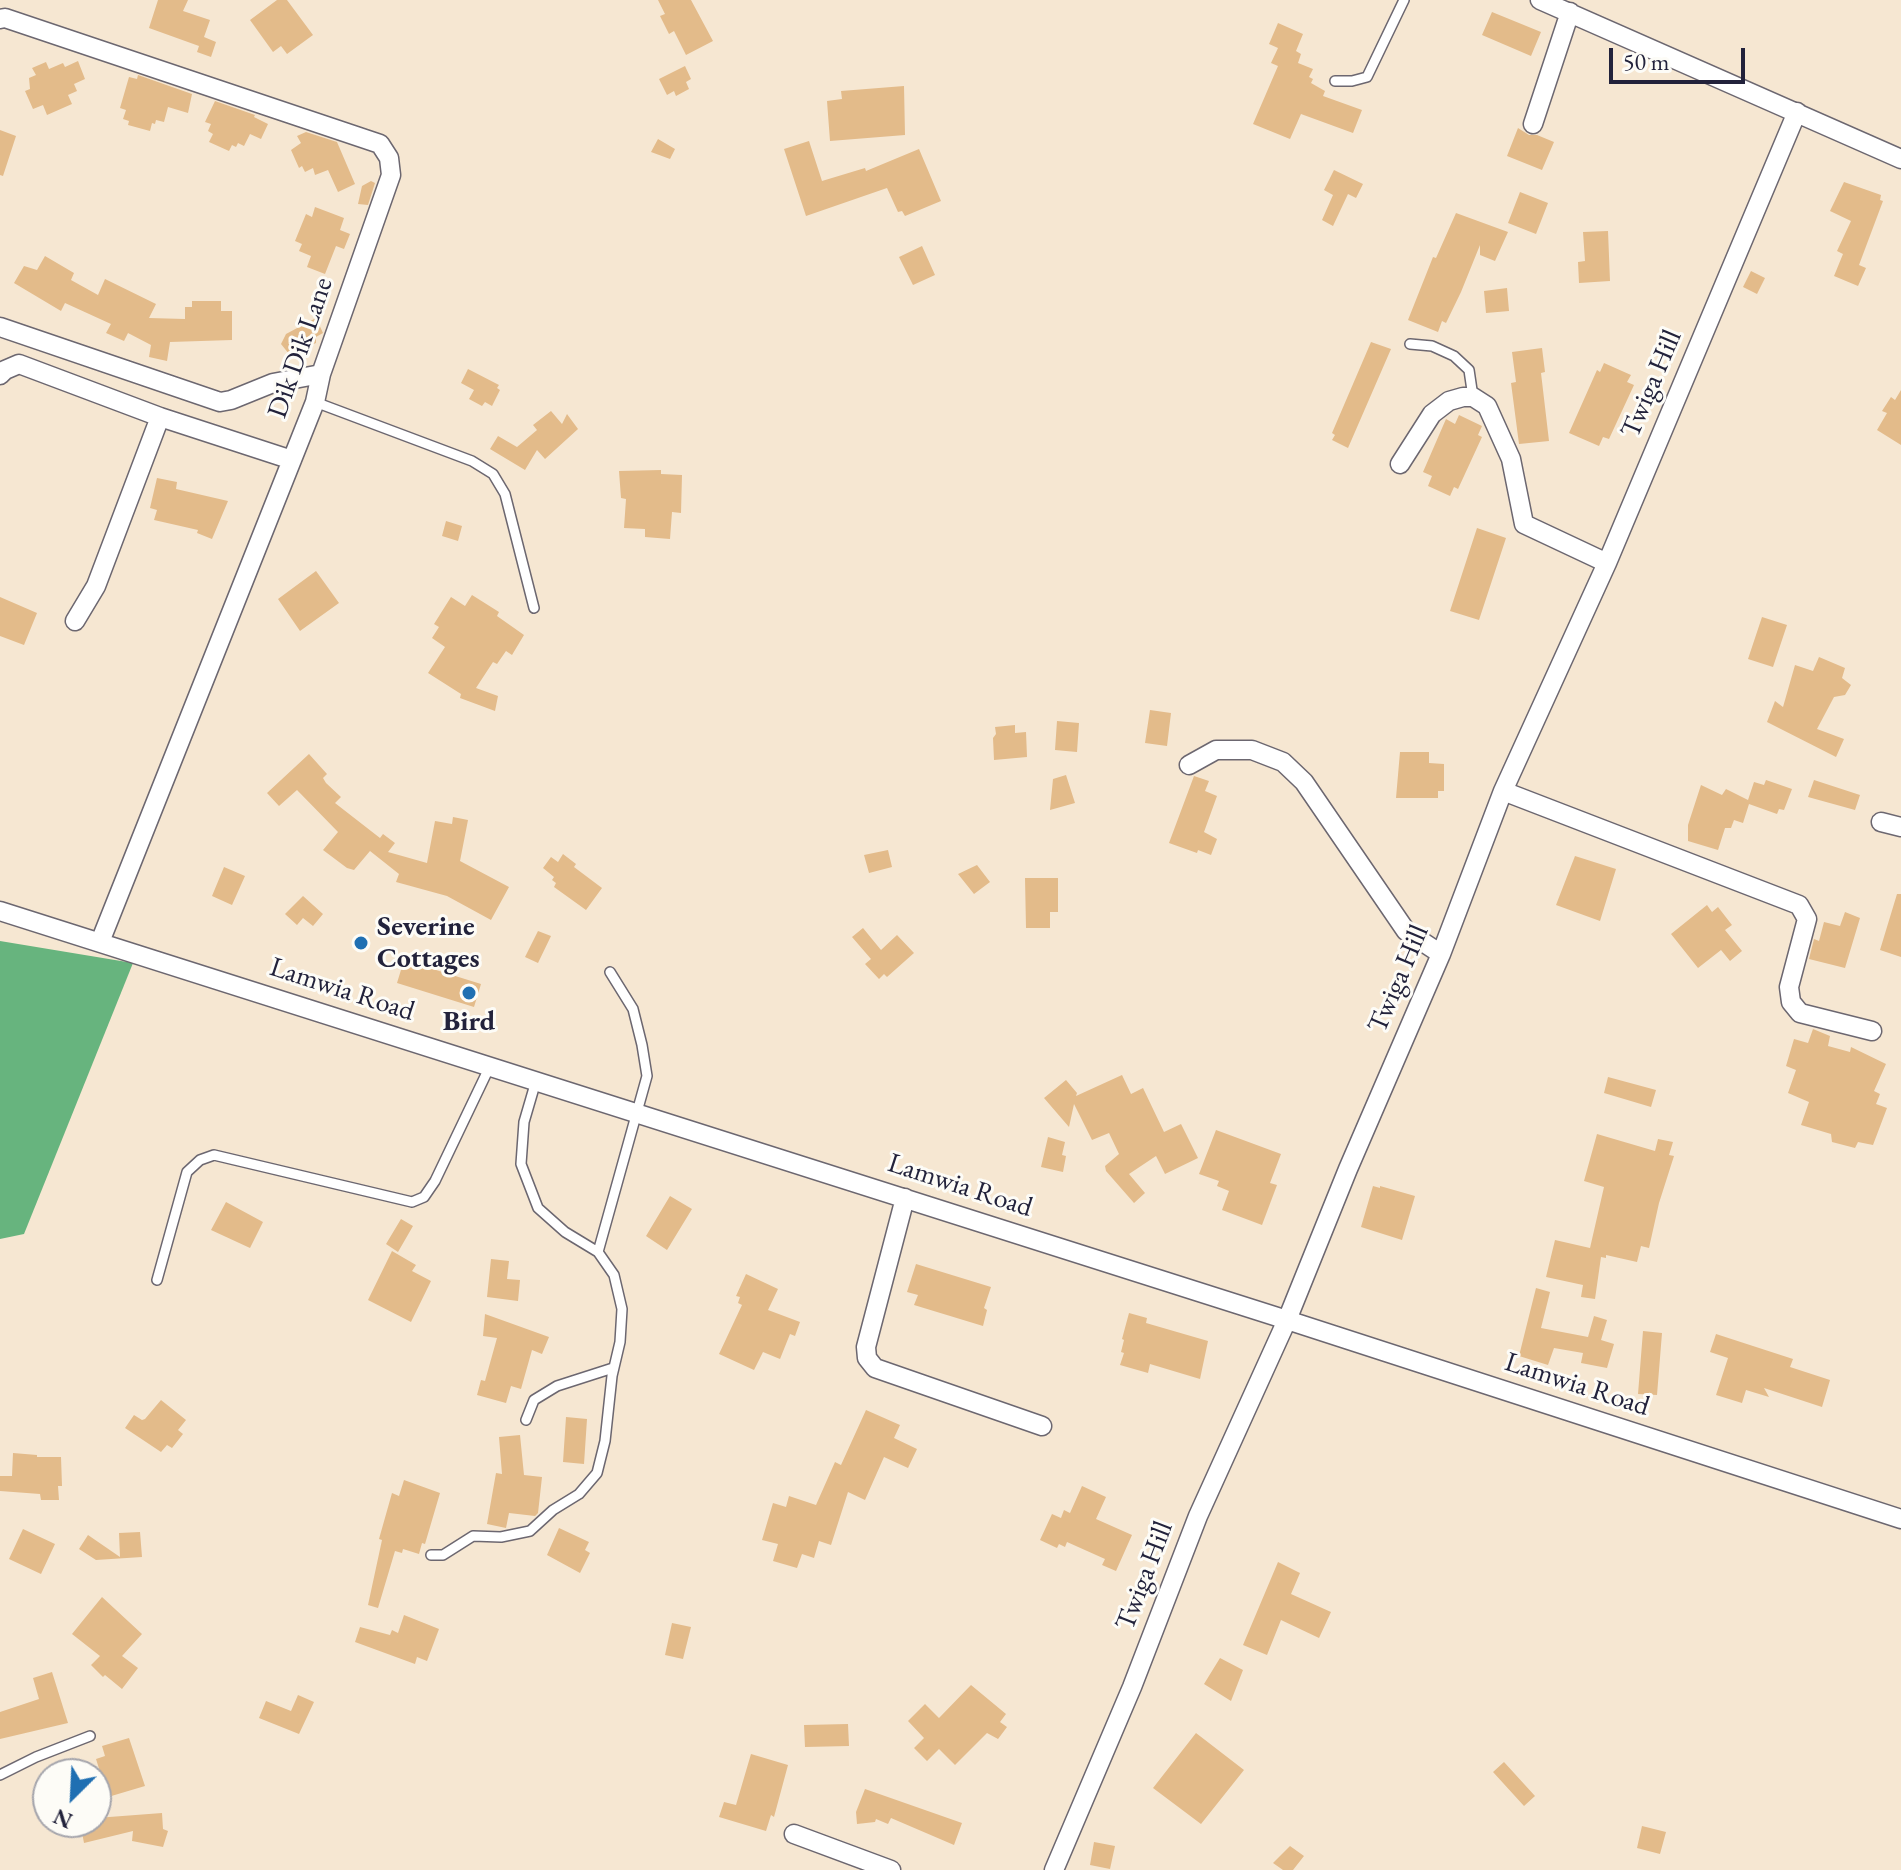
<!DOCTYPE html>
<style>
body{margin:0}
#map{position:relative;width:1901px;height:1870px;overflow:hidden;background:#f6e7d2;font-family:"EB Garamond",serif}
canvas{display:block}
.north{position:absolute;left:32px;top:1758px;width:80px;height:80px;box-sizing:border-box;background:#fdfcf7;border:2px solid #a5a5ac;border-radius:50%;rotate:204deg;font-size:22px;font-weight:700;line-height:32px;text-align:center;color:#22223b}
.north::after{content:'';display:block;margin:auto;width:28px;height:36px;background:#1f6fb2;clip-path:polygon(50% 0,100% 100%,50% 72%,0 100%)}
.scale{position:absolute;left:1609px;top:48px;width:136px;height:36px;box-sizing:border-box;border:4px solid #22223b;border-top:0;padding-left:10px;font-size:24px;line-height:28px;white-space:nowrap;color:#22223b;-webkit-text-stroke:6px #fdfcf7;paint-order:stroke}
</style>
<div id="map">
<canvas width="1901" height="1870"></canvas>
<div class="north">N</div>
<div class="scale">50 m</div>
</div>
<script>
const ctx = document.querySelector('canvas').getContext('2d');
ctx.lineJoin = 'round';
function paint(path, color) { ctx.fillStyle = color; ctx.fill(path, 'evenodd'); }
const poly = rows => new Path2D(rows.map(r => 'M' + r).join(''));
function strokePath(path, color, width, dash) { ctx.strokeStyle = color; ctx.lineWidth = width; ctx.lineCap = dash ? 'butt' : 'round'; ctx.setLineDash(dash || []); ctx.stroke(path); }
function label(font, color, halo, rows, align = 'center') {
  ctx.font = font + ' "EB Garamond",serif'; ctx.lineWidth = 6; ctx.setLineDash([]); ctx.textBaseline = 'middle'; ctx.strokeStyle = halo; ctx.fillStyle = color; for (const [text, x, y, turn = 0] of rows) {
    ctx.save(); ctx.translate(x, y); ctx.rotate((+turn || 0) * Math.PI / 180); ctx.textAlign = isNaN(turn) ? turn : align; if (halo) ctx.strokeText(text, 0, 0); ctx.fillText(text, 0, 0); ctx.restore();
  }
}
paint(poly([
 [0,941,133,963,24,1234,0,1239]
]), '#67b47e');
paint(poly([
 [158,0,188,0,183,11,210,20,204,37,216,42,211,57,197,52,199,46,149,28],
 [277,0,287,0,313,35,287,54,281,46,273,52,250,20],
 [658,0,691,0,713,41,686,55,674,31,669,34,660,16,665,14],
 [1492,12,1541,32,1531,56,1482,35],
 [1278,23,1303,34,1296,51,1301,54,1298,63,1313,69,1309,77,1313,79,1311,83,1325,91,1323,96,1362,110,1353,133,1301,114,1290,139,1253,124,1278,66,1271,63,1278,48,1269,44],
 [78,61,85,79,74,84,77,91,68,95,72,104,47,115,43,105,33,109,25,91,30,89,29,78,36,75,32,68,46,62,49,69,63,63,65,67],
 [685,66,691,79,686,82,689,89,676,96,674,91,667,95,659,79],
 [138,75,192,94,188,113,168,107,164,122,156,120,155,124,152,123,150,131,128,125,129,121,123,119,126,110,120,108,129,77,137,79],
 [904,86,905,135,830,141,827,101,842,99,841,91],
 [215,101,255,115,254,117,268,124,261,139,250,134,244,146,238,143,236,147,232,145,229,151,209,142,213,134,208,131,211,124,205,122],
 [1518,128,1529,135,1537,135,1554,142,1542,170,1507,156],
 [0,130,16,136,3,176,0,175],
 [306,132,337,142,355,184,338,192,328,170,315,175,313,168,305,172,302,166,299,168,291,150,301,143,297,136],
 [658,139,675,149,670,159,651,152],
 [809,141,822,181,865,168,866,171,919,149,941,201,905,216,902,211,898,212,887,188,806,216,784,149],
 [1334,170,1363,184,1356,198,1348,194,1333,226,1322,220,1333,195,1324,190],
 [371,181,375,183,368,205,358,204,362,186],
 [1844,182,1881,195,1880,200,1883,201,1859,265,1866,268,1858,286,1834,276,1843,254,1837,251,1851,221,1830,211],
 [1520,192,1548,203,1536,234,1508,223],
 [315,207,344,218,340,230,350,234,344,249,336,246,325,274,307,267,311,256,299,251,302,244,295,241,306,214,312,217],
 [1456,213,1508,232,1495,261,1480,255,1480,245,1461,292,1446,323,1442,321,1438,332,1408,320,1433,257,1436,258],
 [1608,231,1610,281,1579,283,1578,262,1585,261,1583,232],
 [922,246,935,275,913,285,899,257],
 [45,256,74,273,71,280,98,295,105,279,156,304,149,318,185,319,185,307,192,307,192,301,221,301,221,311,232,311,232,340,170,342,167,361,149,357,151,345,128,333,124,341,106,333,111,324,65,303,61,311,14,283,24,266,37,270],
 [1751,271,1765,278,1757,294,1743,287],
 [1507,288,1509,311,1486,313,1484,291],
 [316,318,323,333,316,337,316,343,289,354,281,344,286,334],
 [1371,342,1391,349,1348,448,1332,440,1335,435,1332,433],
 [1542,348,1545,372,1541,373,1549,441,1519,444,1511,383,1516,382,1512,352],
 [1604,363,1631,375,1627,382,1634,385,1609,439,1603,437,1599,446,1569,433,1597,370,1600,372],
 [468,369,499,385,497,388,500,390,492,406,485,402,482,406,469,399,474,390,461,383],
 [1901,390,1901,445,1877,430,1887,413,1882,411,1891,397,1895,400],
 [551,411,562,424,567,414,578,429,545,459,537,450,525,470,490,449,498,436,517,447,537,430,533,425],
 [1459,415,1482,426,1478,435,1482,437,1458,489,1454,487,1450,496,1428,486,1432,476,1423,472,1446,419,1455,424],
 [661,470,661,474,682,475,681,513,672,512,670,539,645,537,645,529,624,528,626,499,621,498,619,471],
 [157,478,177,482,176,489,228,501,212,539,197,533,198,530,154,520,157,510,150,508],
 [446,521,462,526,458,541,442,536],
 [1477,528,1506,538,1479,620,1450,611],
 [316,571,339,603,300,631,278,599],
 [472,595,499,612,497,616,524,635,512,655,506,651,497,664,493,662,476,688,498,696,495,711,460,698,461,694,428,673,445,647,432,638,439,627,434,624,451,597,465,606],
 [0,597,37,613,24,645,0,636],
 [1762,617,1787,625,1773,667,1748,659],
 [1819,657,1845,668,1842,678,1851,685,1845,695,1834,697,1817,729,1844,739,1836,757,1767,722,1775,701,1783,707,1795,665,1813,671],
 [1150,710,1171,713,1167,746,1145,743],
 [1057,721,1079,723,1077,752,1055,750],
 [1015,725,1015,733,1026,732,1027,757,994,760,993,738,996,734,995,727],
 [1400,752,1429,752,1429,763,1444,764,1444,791,1438,791,1438,798,1396,798],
 [309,754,327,774,323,778,326,783,341,797,335,803,380,838,383,834,395,843,388,852,427,863,435,821,452,824,453,817,468,820,460,861,509,887,491,920,447,896,396,882,399,874,370,851,354,870,347,868,323,850,338,832,297,790,279,806,267,793],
 [1066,775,1075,803,1050,810,1053,779],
 [1194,776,1209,781,1205,791,1217,796,1204,832,1217,839,1211,855,1198,850,1197,853,1169,843],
 [1766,780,1792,789,1784,810,1779,809,1777,814,1749,804,1743,823,1734,820,1731,828,1725,828,1718,850,1688,841,1688,825,1701,785,1722,795,1726,789,1748,800,1754,782,1764,785],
 [1814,780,1860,795,1855,810,1808,797],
 [888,850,892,867,869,873,864,855],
 [563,854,576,864,574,867,602,888,586,910,554,887,556,883,552,880,554,877,543,868,551,857,558,862],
 [1575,856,1616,869,1600,921,1556,905],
 [977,865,990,882,974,894,958,874],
 [224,867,245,876,232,905,212,896],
 [1025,878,1058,878,1058,912,1050,912,1050,928,1026,928],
 [1897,894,1901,894,1901,957,1880,950],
 [303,896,323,914,313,926,303,918,297,925,285,914],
 [1707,905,1712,912,1718,907,1732,925,1725,930,1742,951,1730,961,1721,950,1698,968,1671,934],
 [1845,912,1860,918,1845,968,1809,959,1814,939,1819,941,1824,922,1840,926],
 [863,928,881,950,897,935,914,953,887,977,884,974,879,979,865,964,871,959,852,937],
 [538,931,551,936,538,963,525,957],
 [404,960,481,984,474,1007,397,983],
 [1813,1029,1830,1036,1828,1046,1850,1052,1851,1047,1886,1064,1874,1091,1880,1094,1876,1104,1887,1108,1873,1145,1858,1142,1855,1148,1832,1142,1831,1134,1801,1125,1809,1102,1788,1093,1796,1070,1786,1066,1794,1039,1808,1043],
 [1122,1075,1131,1094,1143,1088,1164,1132,1181,1124,1198,1158,1165,1174,1156,1156,1129,1174,1145,1193,1134,1203,1106,1171,1105,1166,1119,1154,1109,1133,1092,1140,1074,1104,1069,1127,1044,1098,1066,1080,1077,1093,1076,1096],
 [1608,1077,1656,1090,1651,1107,1604,1093],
 [1216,1130,1281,1154,1270,1183,1277,1185,1262,1225,1222,1210,1229,1191,1217,1186,1219,1181,1199,1174],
 [1597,1134,1655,1151,1658,1139,1673,1142,1669,1155,1674,1156,1659,1203,1649,1248,1641,1246,1637,1262,1606,1255,1606,1258,1601,1257,1595,1299,1581,1297,1583,1285,1546,1277,1555,1240,1590,1248,1604,1187,1584,1181],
 [1048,1137,1065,1142,1062,1155,1066,1156,1063,1172,1041,1167],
 [1373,1186,1380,1188,1380,1186,1415,1196,1402,1240,1361,1227],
 [670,1196,692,1209,667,1250,646,1236],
 [226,1202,263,1222,250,1248,211,1230],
 [401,1219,413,1226,398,1252,386,1244],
 [392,1251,416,1265,412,1271,431,1281,411,1322,368,1300],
 [491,1259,509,1261,507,1279,520,1280,518,1301,487,1297],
 [916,1264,991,1287,984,1308,987,1310,983,1326,914,1305,918,1295,907,1292],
 [746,1274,778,1289,768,1310,800,1322,795,1336,790,1334,780,1359,763,1352,754,1370,719,1354,742,1305,738,1303,740,1297,736,1296],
 [1536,1288,1550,1292,1541,1328,1588,1337,1594,1316,1607,1320,1601,1340,1614,1344,1607,1368,1581,1363,1583,1353,1554,1348,1548,1365,1519,1356],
 [1129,1313,1147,1318,1146,1323,1208,1341,1200,1379,1150,1364,1148,1373,1120,1365,1124,1353,1121,1352,1124,1340,1122,1339],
 [485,1314,549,1337,542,1354,532,1350,521,1389,511,1386,506,1403,477,1395,481,1380,485,1381,497,1338,483,1336],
 [1643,1331,1662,1333,1657,1395,1638,1394],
 [1716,1334,1793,1359,1790,1367,1830,1380,1822,1407,1764,1388,1769,1397,1746,1390,1742,1403,1716,1395,1728,1358,1710,1352],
 [161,1400,186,1420,178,1430,183,1434,172,1448,167,1445,161,1452,125,1428,134,1415,142,1420,145,1419],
 [866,1410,900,1425,894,1438,917,1449,908,1468,884,1457,865,1500,848,1492,831,1545,819,1541,814,1558,802,1554,797,1568,773,1561,778,1544,762,1540,773,1503,786,1507,789,1496,816,1505,835,1462,841,1465],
 [566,1417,587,1419,584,1464,563,1462],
 [520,1435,524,1475,542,1477,538,1513,535,1516,509,1513,506,1528,487,1524,496,1473,502,1474,499,1437],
 [13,1453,37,1455,37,1457,61,1457,62,1486,58,1486,59,1500,41,1500,40,1494,0,1491,0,1476,12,1476],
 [404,1480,440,1493,425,1544,422,1543,419,1554,403,1549,402,1553,395,1551,378,1608,368,1605,382,1540,379,1539,392,1493,399,1496],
 [1082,1486,1106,1497,1096,1519,1132,1535,1116,1571,1102,1565,1105,1559,1067,1542,1065,1547,1059,1544,1057,1548,1040,1540,1052,1514,1061,1518,1064,1510,1070,1513],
 [559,1528,589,1542,585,1550,590,1553,580,1573,547,1555],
 [23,1529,55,1544,41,1574,9,1559],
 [140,1532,142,1557,96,1560,79,1549,88,1535,120,1557,119,1533],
 [1278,1562,1300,1573,1291,1594,1331,1612,1319,1638,1281,1620,1267,1655,1243,1645],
 [102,1597,142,1634,122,1656,138,1668,122,1689,105,1675,103,1677,91,1665,100,1656,72,1634],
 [404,1615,439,1629,427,1661,417,1657,415,1664,355,1642,360,1627,390,1635,392,1630,398,1633],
 [672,1623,691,1627,683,1659,665,1655],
 [1220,1658,1243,1670,1231,1701,1204,1684],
 [52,1672,68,1723,0,1739,0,1712,39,1699,33,1678],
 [971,1685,1006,1714,1000,1722,1007,1727,998,1739,987,1733,955,1765,939,1749,927,1761,914,1748,924,1738,908,1721,925,1704,939,1718],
 [298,1695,314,1702,299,1734,259,1718,266,1701,291,1711],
 [848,1724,849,1746,805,1747,804,1725],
 [1196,1733,1244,1770,1201,1824,1153,1788],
 [129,1738,145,1786,108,1797,96,1759,105,1756,102,1746],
 [751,1754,788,1765,774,1817,771,1815,766,1831,719,1817,724,1802,736,1805],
 [1504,1762,1535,1796,1524,1806,1493,1772],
 [865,1789,962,1823,954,1845,891,1818,888,1824,876,1819,875,1822,857,1824,856,1812],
 [162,1813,163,1829,168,1831,163,1847,132,1841,133,1831,84,1843,80,1822,96,1822,96,1818],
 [1642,1826,1666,1832,1660,1854,1637,1848],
 [1094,1842,1115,1846,1110,1869,1090,1865],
 [1290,1846,1304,1856,1293,1870,1283,1870,1273,1863]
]), '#e3bb8a');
const service = poly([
 [1335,81,1352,81,1367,77,1404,0],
 [1410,344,1432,346,1454,356,1469,370,1473,397],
 [315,402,472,461,493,474,505,494,534,608],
 [598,1252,647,1076,642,1045,633,1009,610,972],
 [157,1280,187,1172,200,1160,214,1155,412,1202,424,1197,435,1181,490,1066],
 [526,1420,534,1400,557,1386,613,1368],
 [431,1555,443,1555,473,1536,501,1537,530,1531,553,1510,579,1494,597,1473,605,1441,612,1376,620,1342,622,1309,614,1275,598,1252,565,1232,538,1208,521,1164,524,1122,536,1081],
 [0,1775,36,1757,90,1736]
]);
const minor = poly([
 [1540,0,1901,159],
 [0,19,5,18,380,144,389,158,391,175,321,374,315,402,100,942],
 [1533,124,1570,12],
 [0,327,220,402,231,400,273,383,321,374],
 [0,375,5,370,19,364,160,417,292,460],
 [1400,464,1432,414,1449,401,1463,397,1473,397,1487,406,1511,459,1524,524,1607,563],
 [75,621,96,586,160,417],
 [1189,765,1216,750,1252,750,1283,762,1304,782,1406,931,1441,954],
 [1503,791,1799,905,1807,919,1789,987,1791,1002,1800,1013,1872,1031],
 [1881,822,1901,827],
 [0,911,1287,1320,1901,1519],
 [905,1198,866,1347,867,1358,875,1368,1042,1426],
 [794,1834,891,1870],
 [1054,1870,1132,1687,1198,1516,1287,1320,1348,1169,1441,954,1503,791,1607,563,1797,112]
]);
strokePath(service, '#6c6770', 12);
strokePath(minor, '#6c6770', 21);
strokePath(service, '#fff', 9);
strokePath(minor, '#fff', 18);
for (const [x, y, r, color] of [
 [361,943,8,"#1f6fb2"],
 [469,993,8,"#1f6fb2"]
]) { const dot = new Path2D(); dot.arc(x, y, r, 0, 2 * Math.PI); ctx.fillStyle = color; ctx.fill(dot); strokePath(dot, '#fdfcf7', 3); }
label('28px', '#22223b', '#fdfcf7', [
 ["Dik Dik Lane",301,348,-71],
 ["Twiga Hill",1652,384,-67],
 ["Twiga Hill",1399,979,-67],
 ["Lamwia Road",342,990,18],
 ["Lamwia Road",960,1186,18],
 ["Lamwia Road",1577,1385,18],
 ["Twiga Hill",1145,1576,-69]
]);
label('bold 28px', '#22223b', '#fdfcf7', [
 ["Severine",377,927],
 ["Cottages",377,959],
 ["Bird",469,1022,"center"]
], 'left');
</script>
